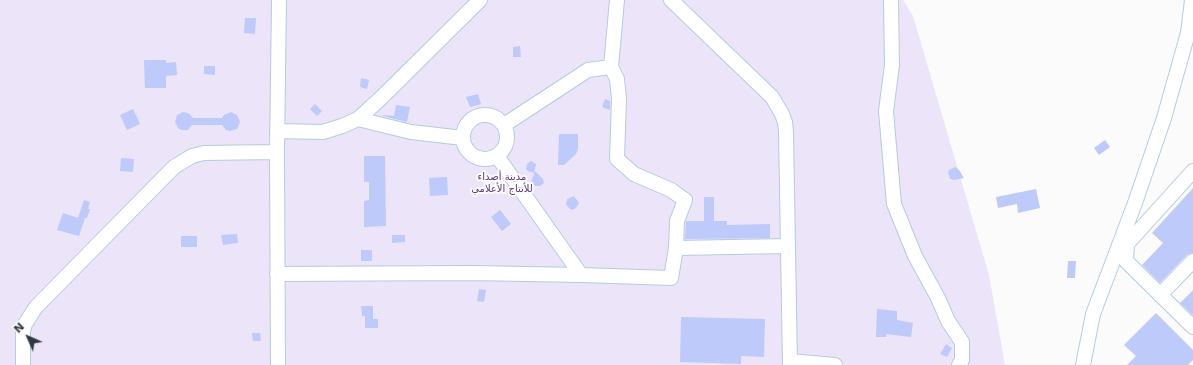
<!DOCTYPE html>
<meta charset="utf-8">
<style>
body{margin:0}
#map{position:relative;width:1193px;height:365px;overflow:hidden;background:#fbfbfb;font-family:"DejaVu Sans",sans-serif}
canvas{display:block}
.north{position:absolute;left:8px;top:317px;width:40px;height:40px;-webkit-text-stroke:3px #fbfbfb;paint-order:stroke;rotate:315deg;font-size:11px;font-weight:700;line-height:16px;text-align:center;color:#2f3941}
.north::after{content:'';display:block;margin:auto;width:14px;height:18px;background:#2f3941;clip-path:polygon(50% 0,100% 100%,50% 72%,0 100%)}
</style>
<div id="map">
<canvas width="1193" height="365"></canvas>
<div class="north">N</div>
</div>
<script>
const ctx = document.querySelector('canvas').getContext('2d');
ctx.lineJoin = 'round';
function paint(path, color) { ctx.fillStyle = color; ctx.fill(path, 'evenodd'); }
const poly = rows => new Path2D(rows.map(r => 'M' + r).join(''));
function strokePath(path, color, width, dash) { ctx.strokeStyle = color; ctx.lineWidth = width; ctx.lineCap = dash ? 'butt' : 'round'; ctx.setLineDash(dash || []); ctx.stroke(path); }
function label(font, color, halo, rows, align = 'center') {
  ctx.font = font + ' "DejaVu Sans",Vazirmatn,sans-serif'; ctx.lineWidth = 4; ctx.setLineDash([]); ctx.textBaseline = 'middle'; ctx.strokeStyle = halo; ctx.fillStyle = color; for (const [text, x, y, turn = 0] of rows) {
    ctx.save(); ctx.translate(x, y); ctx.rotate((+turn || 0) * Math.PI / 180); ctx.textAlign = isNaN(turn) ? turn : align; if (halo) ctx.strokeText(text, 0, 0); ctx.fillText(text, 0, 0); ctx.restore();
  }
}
paint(poly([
 [0,0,903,0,913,16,989,275,1005,365,0,365]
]), '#ece4f9');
paint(poly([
 [245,18,256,18,255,34,244,33],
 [520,46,521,57,513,57,513,47],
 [144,60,166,60,166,63,176,62,177,75,166,76,166,88,145,88],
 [204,66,215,66,215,75,204,74],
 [361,78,369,80,367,89,360,87],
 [478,94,481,104,470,107,466,97],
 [605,99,610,101,610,110,602,107],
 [315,104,322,111,317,116,310,109],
 [396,105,410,107,407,122,383,116,383,115,394,116],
 [133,109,140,124,127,130,120,115],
 [183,112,190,114,193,118,222,118,224,115,231,112,237,115,240,122,237,129,230,131,226,130,222,125,192,125,188,130,181,130,178,128,175,122,177,115],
 [559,134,578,134,578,149,576,154,564,165,558,165],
 [1105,140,1110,147,1099,155,1094,148],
 [364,156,385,156,386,226,364,227,364,201,369,200,369,182,364,182],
 [121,158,134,159,133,172,120,171],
 [531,161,536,164,534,173,528,171,526,169,527,164],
 [955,167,959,170,964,178,954,180,950,179,948,172,949,170],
 [535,171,543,179,544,183,540,186,535,186,531,182],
 [447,177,448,195,430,196,429,178],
 [1193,188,1193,253,1187,255,1160,283,1142,265,1163,243,1152,233],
 [1036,189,1040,208,1018,213,1017,204,998,208,996,197],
 [574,196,579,203,576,208,572,210,569,208,566,204,567,199],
 [704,197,714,197,714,221,727,221,727,225,770,224,770,238,685,239,686,221,704,221],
 [84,200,90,202,88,209,90,209,87,218,85,218,79,236,57,230,63,213,78,218],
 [500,210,511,224,502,231,491,217],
 [237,234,238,243,223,245,221,235],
 [392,235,405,235,405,242,392,243],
 [181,236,197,236,197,247,181,247],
 [361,250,372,250,372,261,361,261],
 [1068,261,1076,261,1075,278,1067,278],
 [479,289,486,290,484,302,477,301],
 [1193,290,1193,315,1180,303],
 [361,306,373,306,373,319,378,319,378,328,365,328,365,316,362,316],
 [877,309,897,311,897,320,913,323,911,337,886,334,886,337,876,337],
 [1156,313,1193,350,1193,360,1188,365,1127,365,1136,356,1124,345],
 [681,317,765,319,764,357,741,356,741,364,680,362],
 [252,333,260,333,261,341,253,341],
 [946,344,952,348,947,357,940,354]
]), '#bdcafa');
const minor = poly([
 [671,0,772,97,782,114,785,122,786,132,790,365],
 [891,0,892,65,886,111,894,204,915,256,938,298,948,321,962,342,962,360,959,365],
 [611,67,617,79,619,99,617,159,634,174,671,190,685,200,677,221,676,248],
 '463 137a22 22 0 1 1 44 0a22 22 0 1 1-44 0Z',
 [358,119,411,132,463,138],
 [504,125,588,70,611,67,617,0],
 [277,131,323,132,342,126,358,119,381,98,480,0],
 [497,156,581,275],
 [1193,171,1127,244,1126,261,1193,327],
 [277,274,472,273,581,275,671,278,676,248,787,246],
 [1160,295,1193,261],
 [790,361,835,365],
 [23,365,23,331,25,324,36,307,174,167,192,156,204,153,277,152],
 [278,365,277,152,279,0],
 [1083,365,1093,314,1135,203,1164,118,1188,33,1192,0]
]);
strokePath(minor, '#b3ccdf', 16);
strokePath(minor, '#fff', 14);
label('10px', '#58377d', '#fbfbfb', [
 ["مدينة أصداء",502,177],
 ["للأنتاج الأعلامي",502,189]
]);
</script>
